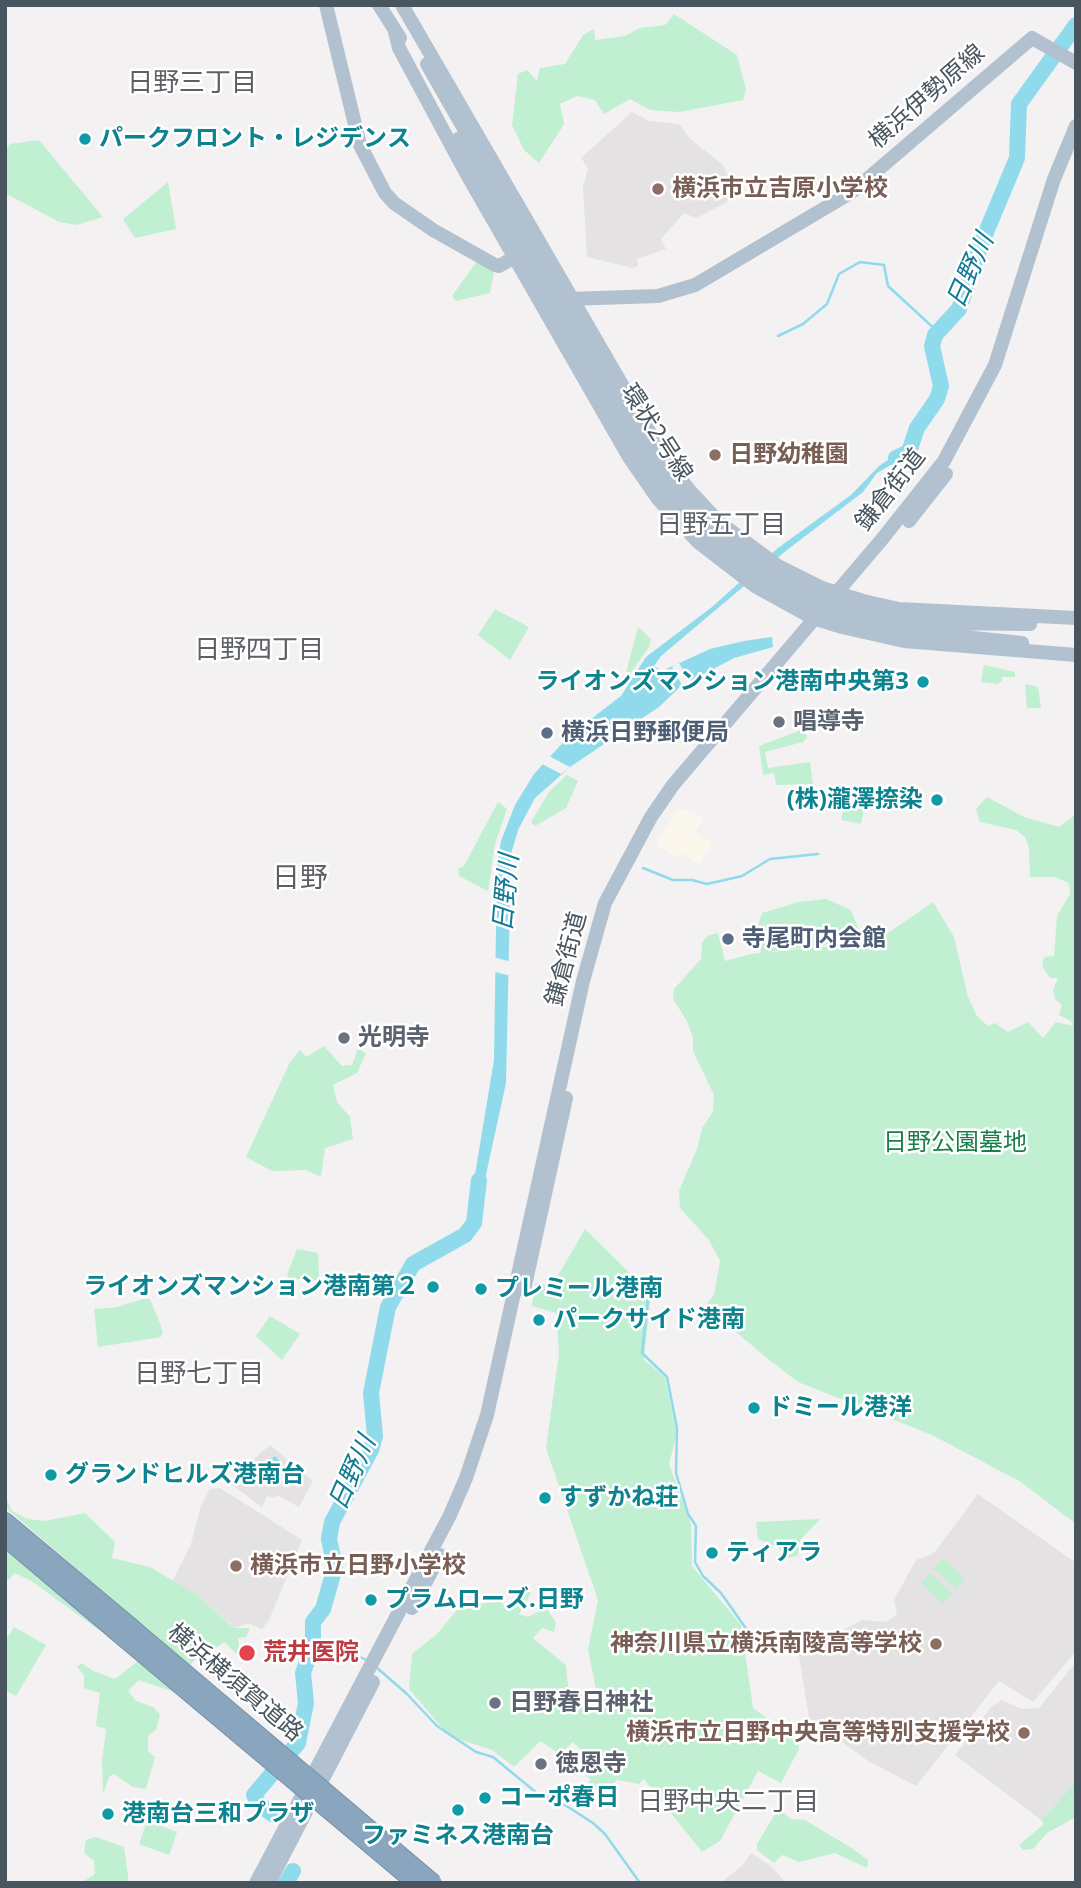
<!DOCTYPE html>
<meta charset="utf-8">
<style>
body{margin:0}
#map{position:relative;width:1081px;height:1888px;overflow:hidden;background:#f3f1f1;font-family:"Noto Sans",sans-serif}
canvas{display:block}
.frame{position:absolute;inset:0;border:7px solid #49555e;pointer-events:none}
</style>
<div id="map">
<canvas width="1081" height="1888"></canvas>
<div class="frame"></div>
</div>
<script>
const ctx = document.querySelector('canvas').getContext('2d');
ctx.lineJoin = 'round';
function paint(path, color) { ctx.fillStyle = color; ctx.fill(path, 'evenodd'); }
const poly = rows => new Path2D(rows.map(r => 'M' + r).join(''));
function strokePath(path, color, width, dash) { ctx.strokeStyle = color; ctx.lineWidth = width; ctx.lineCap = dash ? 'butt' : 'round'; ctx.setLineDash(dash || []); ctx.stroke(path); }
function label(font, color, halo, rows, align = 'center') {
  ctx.font = font + ' "Noto Sans","Noto Sans JP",sans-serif'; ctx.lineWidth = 5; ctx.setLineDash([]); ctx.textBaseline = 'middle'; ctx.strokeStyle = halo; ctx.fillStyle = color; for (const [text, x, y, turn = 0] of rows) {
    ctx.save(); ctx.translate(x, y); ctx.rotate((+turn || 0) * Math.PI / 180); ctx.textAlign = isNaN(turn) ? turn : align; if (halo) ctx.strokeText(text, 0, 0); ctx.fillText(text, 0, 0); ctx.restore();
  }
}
paint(poly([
 [679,808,703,818,694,834,712,843,699,865,682,854,676,857,656,845]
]), '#fcf7ec');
paint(poly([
 [632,112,649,121,679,124,690,139,722,164,733,184,727,202,696,218,684,213,661,239,666,249,637,259,638,266,633,268,587,257,583,187,588,168,581,158],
 [270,1445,313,1481,299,1507,277,1495,274,1498,267,1496,262,1507,231,1484,243,1468],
 [220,1488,302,1540,269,1620,262,1629,248,1623,235,1628,199,1596,172,1582,191,1544,201,1505,210,1489],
 [978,1494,1076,1563,1076,1651,1033,1702,999,1681,916,1786,868,1761,809,1718,796,1637,842,1631,862,1620,886,1622,897,1614,894,1600,916,1560,934,1553],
 [1076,1662,1076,1782,1041,1820,955,1755,992,1706,1002,1700,1022,1709,1039,1708],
 [751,1853,772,1867,786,1883,720,1883,743,1865]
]), '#e4e2e3');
paint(poly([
 [674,14,737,55,746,90,743,100,679,112,650,110,630,99,604,114,595,100,577,96,560,104,564,124,539,163,524,150,512,125,518,74,527,70,537,81,540,68,565,64,583,35,594,29,595,40,625,36,640,28,665,25],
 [39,140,103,217,77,225,59,222,5,193,5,150,10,144],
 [168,182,176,229,135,238,123,219],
 [477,261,494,272,490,293,456,301,452,296],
 [495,609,529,627,510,660,478,635],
 [638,627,651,639,649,647,623,684],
 [984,665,1015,672,1015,677,1002,677,1002,681,997,684,981,682],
 [1025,684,1038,687,1041,708,1027,708],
 [804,729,807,737,803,742,765,752,768,768,810,762,813,784,776,785,774,773,763,775,759,746],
 [567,775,578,781,566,808,535,826,531,822,549,792],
 [987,797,1024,817,1059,827,1076,814,1076,1524,1021,1482,932,1435,798,1382,768,1359,705,1306,714,1295,720,1261,709,1240,680,1208,679,1191,697,1149,702,1128,713,1112,714,1095,693,1051,693,1038,687,1021,673,999,674,989,701,959,702,943,707,936,718,933,725,961,751,954,861,943,888,933,933,902,954,937,968,997,977,1016,988,1026,995,1023,1008,1032,1028,1022,1043,1038,1056,1022,1073,1026,1071,1021,1059,1015,1062,1005,1055,999,1053,990,1058,978,1050,978,1042,966,1044,957,1054,956,1057,916,1070,894,1069,883,1055,877,1030,877,1029,848,1025,837,1016,830,980,822,976,809],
 [845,799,865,803,861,824,841,820],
 [498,802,507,809,495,844,488,891,459,876,458,869,464,866],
 [826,899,851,910,863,940,761,953,758,925,762,913,799,902],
 [324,1046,342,1066,352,1065,358,1049,366,1053,357,1073,333,1085,337,1102,350,1117,353,1139,325,1148,321,1177,306,1170,272,1171,246,1157,290,1062,300,1050,306,1057],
 [585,1229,651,1294,644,1360,665,1377,677,1433,669,1464,691,1524,692,1566,741,1625,753,1708,798,1740,799,1749,781,1783,758,1771,720,1841,702,1852,644,1779,639,1784,617,1780,611,1785,595,1787,588,1782,591,1780,586,1775,592,1769,581,1758,585,1754,573,1742,560,1754,540,1741,514,1767,492,1750,449,1736,409,1689,412,1654,437,1634,461,1605,501,1602,508,1610,526,1591,531,1593,519,1614,528,1617,546,1607,556,1623,554,1632,542,1628,533,1638,566,1665,568,1686,591,1701,596,1689,588,1649,598,1600,546,1448,559,1354,556,1313,532,1306,535,1283,552,1286],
 [297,1249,318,1253,319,1280,296,1279,294,1284,291,1283,287,1275],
 [143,1299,150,1299,163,1331,161,1337,98,1347,94,1309,117,1307],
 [270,1316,300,1334,282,1360,256,1336],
 [5,1495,12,1511,28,1519,45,1521,85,1513,115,1542,112,1558,150,1567,199,1596,234,1628,250,1628,246,1637,238,1638,240,1657,224,1642,214,1649,206,1649,189,1666,5,1507],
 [820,1519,800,1540,798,1556,786,1558,779,1548,758,1539,756,1522],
 [5,1541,108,1630,99,1630,30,1580,14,1573,9,1580,5,1578],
 [943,1559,965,1579,956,1589,934,1569],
 [930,1573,952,1593,943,1603,921,1583],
 [14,1627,46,1645,16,1696,5,1690,5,1641],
 [138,1661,180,1694,139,1680,128,1691,136,1701,153,1707,160,1714,156,1730,148,1736,148,1751,155,1757,146,1789,133,1787,114,1774,109,1777,103,1794,102,1760,106,1729,96,1726,100,1693,84,1688,84,1675,77,1667,82,1663,93,1671,115,1679],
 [1076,1782,1076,1817,1047,1833,1033,1849,1023,1850,1019,1845,1044,1824,1041,1820],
 [778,1809,791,1819,805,1820,850,1847,868,1860,867,1868,835,1853,799,1862,782,1855,774,1863,757,1850,757,1844],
 [147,1821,177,1832,169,1855,139,1844],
 [96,1837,124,1847,129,1883,81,1883,95,1874,94,1861,84,1853,86,1840]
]), '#c1efd2');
paint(poly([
 [909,446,912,449,911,453,877,473,863,492,787,550,661,656,654,666,662,671,710,649,744,641,772,637,773,647,734,658,681,686,659,707,570,767,535,798,518,830,511,854,506,1083,480,1202,471,1199,494,1060,497,866,501,841,515,805,534,774,569,736,621,696,646,657,712,607,778,548,851,495,879,466],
 [275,1456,281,1463,258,1484,251,1477],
 [854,1630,858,1647,827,1653,824,1637]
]), '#8fdaeb');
paint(poly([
 [679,663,691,683,683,687,672,667],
 [549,756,570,767,561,774,542,764],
 [493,957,512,962,511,976,495,972]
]), '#f3f1f1');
strokePath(poly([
 [778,336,803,324,827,304,839,274,860,262,884,265,888,286,938,332],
 [643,868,673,880,692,880,707,884,742,876,770,859,818,854],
 [648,1299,642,1353,667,1377,677,1428,676,1473,688,1514,696,1526,695,1562,703,1576,721,1593,747,1630],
 [313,1644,348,1651,368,1661],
 [376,1667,407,1694,437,1726,476,1752,493,1757,538,1794,565,1805,593,1823,605,1834,640,1883]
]), '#8fdaeb', 2.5);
strokePath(poly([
 [896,458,909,452,917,428,937,399,941,386,932,346,935,335,959,309,982,242,1017,158,1019,104,1076,25],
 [272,1814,258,1803,254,1795,298,1743,306,1703,303,1673,313,1644,313,1622,323,1609,335,1567,329,1539,332,1522,371,1450,375,1436,371,1393,388,1307,413,1264,465,1235,474,1223,479,1180],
 [286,1883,293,1871]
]), '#8fdaeb', 16);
const highway = poly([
 [5,1521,134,1629],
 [5,1538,121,1636]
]);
strokePath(highway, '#7590aa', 18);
strokePath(poly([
 [326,5,360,145,385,193,394,203,433,230,495,265,499,266,515,257],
 [379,5,400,38],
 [402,5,665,459,690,491,719,522,778,566,822,588,863,601,899,609,1076,618],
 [395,32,399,48,465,171,629,457,658,499,698,542,755,586,813,618,842,627,904,641,1076,655],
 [427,64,467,134],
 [568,299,658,296,695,285,852,192,1032,38,1076,63],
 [909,521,946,474],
 [937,623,1030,624],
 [935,634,1022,643],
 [524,1290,566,1098],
 [412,1608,440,1555],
 [256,1883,450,1515,466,1478,487,1415,583,981,605,903,651,817,673,785,883,538,944,461,995,365,1054,179,1076,126],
 [269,1883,373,1682]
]), '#b1c1cf', 14);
strokePath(highway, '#8aa5be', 16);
const highwayBridge = poly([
 [134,1629,434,1883],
 [121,1636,415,1883]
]);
strokePath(highwayBridge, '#7590aa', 18, []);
strokePath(poly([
 [467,134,644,443,688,503,742,552,808,591,880,615,937,623],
 [458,139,636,451,669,496,693,524,735,560,798,598,871,624,935,634]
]), '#b1c1cf', 14);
strokePath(highwayBridge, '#8aa5be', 16);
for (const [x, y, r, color] of [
 [85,139,7,"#0f9aa8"],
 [658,189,7,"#8d6e63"],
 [715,455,7,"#8d6e63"],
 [923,682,7,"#0f9aa8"],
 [779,722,7,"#6b7280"],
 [547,733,7,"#5c6f8a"],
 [937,800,7,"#0f9aa8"],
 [728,939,7,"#5c6f8a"],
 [344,1038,7,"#6b7280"],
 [433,1287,7,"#0f9aa8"],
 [481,1289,7,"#0f9aa8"],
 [539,1320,7,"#0f9aa8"],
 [754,1408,7,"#0f9aa8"],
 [51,1475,7,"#0f9aa8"],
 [545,1498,7,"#0f9aa8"],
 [712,1553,7,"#0f9aa8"],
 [236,1566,7,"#8d6e63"],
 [371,1600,7,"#0f9aa8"],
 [936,1644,7,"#8d6e63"],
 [247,1653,9,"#e0444e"],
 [495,1703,7,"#6b7280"],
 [1024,1733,7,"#8d6e63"],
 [541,1764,7,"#6b7280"],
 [485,1798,7,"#0f9aa8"],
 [458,1810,7,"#0f9aa8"],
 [108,1814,7,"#0f9aa8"]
]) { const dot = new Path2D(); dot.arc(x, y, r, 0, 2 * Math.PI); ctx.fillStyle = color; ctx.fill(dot); strokePath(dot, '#fff', 2.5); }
label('24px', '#49555e', '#fff', [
 ["横浜伊勢原線",927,97,-41],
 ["環状2号線",656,433,57],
 ["鎌倉街道",891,490,-52],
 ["鎌倉街道",567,959,-75],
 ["横浜横須賀道路",235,1683,40]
]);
label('bold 24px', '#0d838f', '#fff', [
 ["パークフロント・レジデンス",99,139],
 ["ライオンズマンション港南中央第3",909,682,"right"],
 ["(株)瀧澤捺染",923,800,"right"],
 ["ライオンズマンション港南第２",419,1287,"right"],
 ["プレミール港南",495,1289],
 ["パークサイド港南",553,1320],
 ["ドミール港洋",768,1408],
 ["グランドヒルズ港南台",65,1475],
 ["すずかね荘",559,1498],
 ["ティアラ",726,1553],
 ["プラムローズ.日野",385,1600],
 ["コーポ春日",499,1798],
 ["港南台三和プラザ",122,1814],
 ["ファミネス港南台",458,1836,"center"]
], 'left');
label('bold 24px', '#785e54', '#fff', [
 ["横浜市立吉原小学校",672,189],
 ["日野幼稚園",729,455],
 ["横浜市立日野小学校",250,1566],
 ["神奈川県立横浜南陵高等学校",922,1644,"right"],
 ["横浜市立日野中央高等特別支援学校",1010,1733,"right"]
], 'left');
label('bold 24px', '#5b616d', '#fff', [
 ["唱導寺",793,722],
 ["光明寺",358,1038],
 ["日野春日神社",509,1703],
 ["徳恩寺",555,1764]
], 'left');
label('bold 24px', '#4e5e75', '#fff', [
 ["横浜日野郵便局",561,733],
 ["寺尾町内会館",742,939]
], 'left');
label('24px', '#1a7f4a', '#fff', [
 ["日野公園墓地",955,1143]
]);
label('bold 24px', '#be3a42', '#fff', [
 ["荒井医院",263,1653]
], 'left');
label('26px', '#5d6166', '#fff', [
 ["日野三丁目",192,84],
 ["日野五丁目",721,526],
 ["日野四丁目",259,651],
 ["日野七丁目",199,1375],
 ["日野中央二丁目",728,1803]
]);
label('italic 26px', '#107b93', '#fff', [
 ["日野川",971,271,-66],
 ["日野川",507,893,-85],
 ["日野川",353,1473,-66]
]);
label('28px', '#5d6166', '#fff', [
 ["日野",300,879]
]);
</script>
